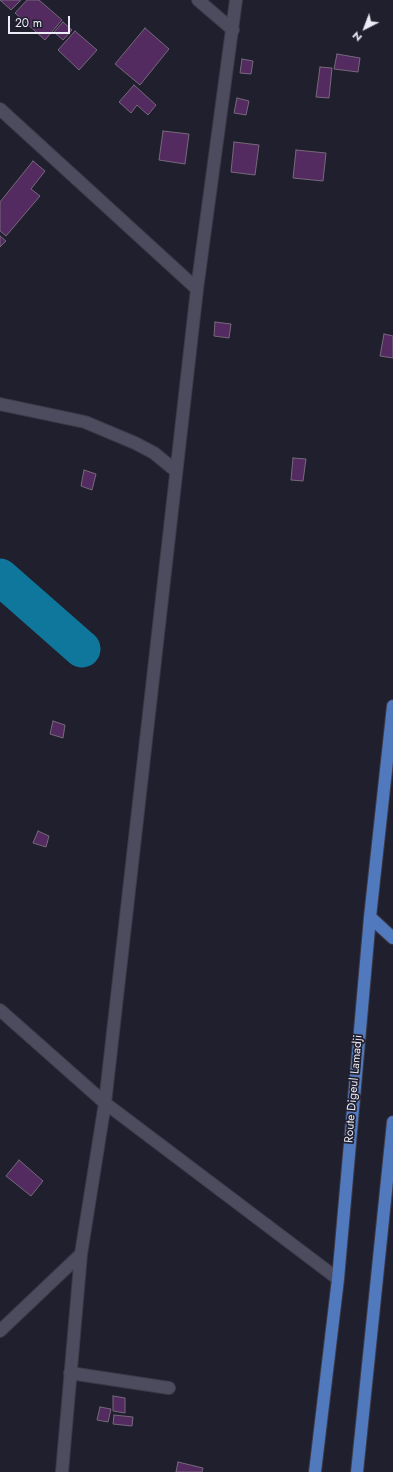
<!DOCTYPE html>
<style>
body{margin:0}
#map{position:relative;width:393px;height:1472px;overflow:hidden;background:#201f2e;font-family:Jost,sans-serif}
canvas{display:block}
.north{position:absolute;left:345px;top:8px;width:40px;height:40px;-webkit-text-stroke:3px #201f2e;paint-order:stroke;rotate:222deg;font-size:11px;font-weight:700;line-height:16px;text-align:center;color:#ececf7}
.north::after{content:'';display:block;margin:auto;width:14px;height:18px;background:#ececf7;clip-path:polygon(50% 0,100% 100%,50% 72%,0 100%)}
.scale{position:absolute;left:8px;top:16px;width:62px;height:18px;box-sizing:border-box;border:2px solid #ececf7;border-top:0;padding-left:5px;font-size:12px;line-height:14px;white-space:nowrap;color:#ececf7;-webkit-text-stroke:3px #201f2e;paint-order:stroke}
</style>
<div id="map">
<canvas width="393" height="1472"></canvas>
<div class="north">N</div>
<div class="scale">20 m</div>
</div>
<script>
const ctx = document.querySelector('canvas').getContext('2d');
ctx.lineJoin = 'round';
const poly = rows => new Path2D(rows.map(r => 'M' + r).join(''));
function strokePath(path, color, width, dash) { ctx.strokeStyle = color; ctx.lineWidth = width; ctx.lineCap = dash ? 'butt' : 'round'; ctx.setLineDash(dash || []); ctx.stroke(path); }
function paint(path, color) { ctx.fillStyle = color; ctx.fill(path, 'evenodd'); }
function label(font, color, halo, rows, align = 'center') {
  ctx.font = font + ' Jost,sans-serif'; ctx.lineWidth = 3.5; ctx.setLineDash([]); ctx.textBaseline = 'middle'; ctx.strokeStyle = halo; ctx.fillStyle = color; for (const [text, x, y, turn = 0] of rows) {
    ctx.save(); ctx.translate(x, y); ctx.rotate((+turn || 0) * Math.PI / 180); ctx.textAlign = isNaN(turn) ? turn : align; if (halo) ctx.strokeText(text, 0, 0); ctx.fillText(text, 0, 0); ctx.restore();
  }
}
strokePath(poly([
 [0,577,82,649]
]), '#0f779b', 37);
const building = poly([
 [0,0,21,0,11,10,0,0],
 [27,0,39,0,62,20,45,40,15,13,27,0],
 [63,22,72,30,63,40,54,32,63,22],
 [145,28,169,49,140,85,115,64,145,28],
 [75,31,97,50,79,70,58,50,75,31],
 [337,54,360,58,358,72,334,69,337,54],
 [242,59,253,61,251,74,240,73,242,59],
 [320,67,332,68,329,98,316,97,320,67],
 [134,85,156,105,148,115,137,105,131,113,119,102,134,85],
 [237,98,249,101,246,115,234,113,237,98],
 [163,131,189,134,185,164,159,160,163,131],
 [234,142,259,145,255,175,231,172,234,142],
 [296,150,326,153,323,181,293,178,296,150],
 [33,161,45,171,31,189,40,196,6,236,0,231,0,202,33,161],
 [0,236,6,241,0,247,0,236],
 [215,322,231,324,229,338,214,336,215,322],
 [384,334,393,336,393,358,380,356,384,334],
 [293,458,306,459,303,481,291,480,293,458],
 [84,470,96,474,92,490,81,486,84,470],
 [53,721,65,725,63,738,50,734,53,721],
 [38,831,49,836,46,847,33,843,38,831],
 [19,1160,43,1181,31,1196,6,1176,19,1160],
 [113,1396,125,1398,125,1413,113,1411,113,1396],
 [100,1407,111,1409,108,1422,97,1420,100,1407],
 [114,1415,133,1417,132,1426,113,1424,114,1415],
 [178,1462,203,1468,202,1472,176,1472,178,1462]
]);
paint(building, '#542b61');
strokePath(building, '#76697a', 1);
const minor = poly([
 [198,0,233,30],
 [0,109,197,289],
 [0,404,85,422,135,443,154,453,176,471],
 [0,1010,105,1103,338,1279],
 [0,1331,81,1254],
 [70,1373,169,1388],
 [62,1472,81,1254,105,1103,197,289,236,0]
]);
const major = poly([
 [370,917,393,938],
 [315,1472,338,1279,370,917,393,706],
 [357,1472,393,1122]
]);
strokePath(minor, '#3c3a48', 14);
strokePath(major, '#3c3a48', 14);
strokePath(minor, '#4d4c5e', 12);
strokePath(major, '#5179bd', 12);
label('12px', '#ececf7', '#201f2e', [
 ["Route Digeul Lamadji",354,1089,-85]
]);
</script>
